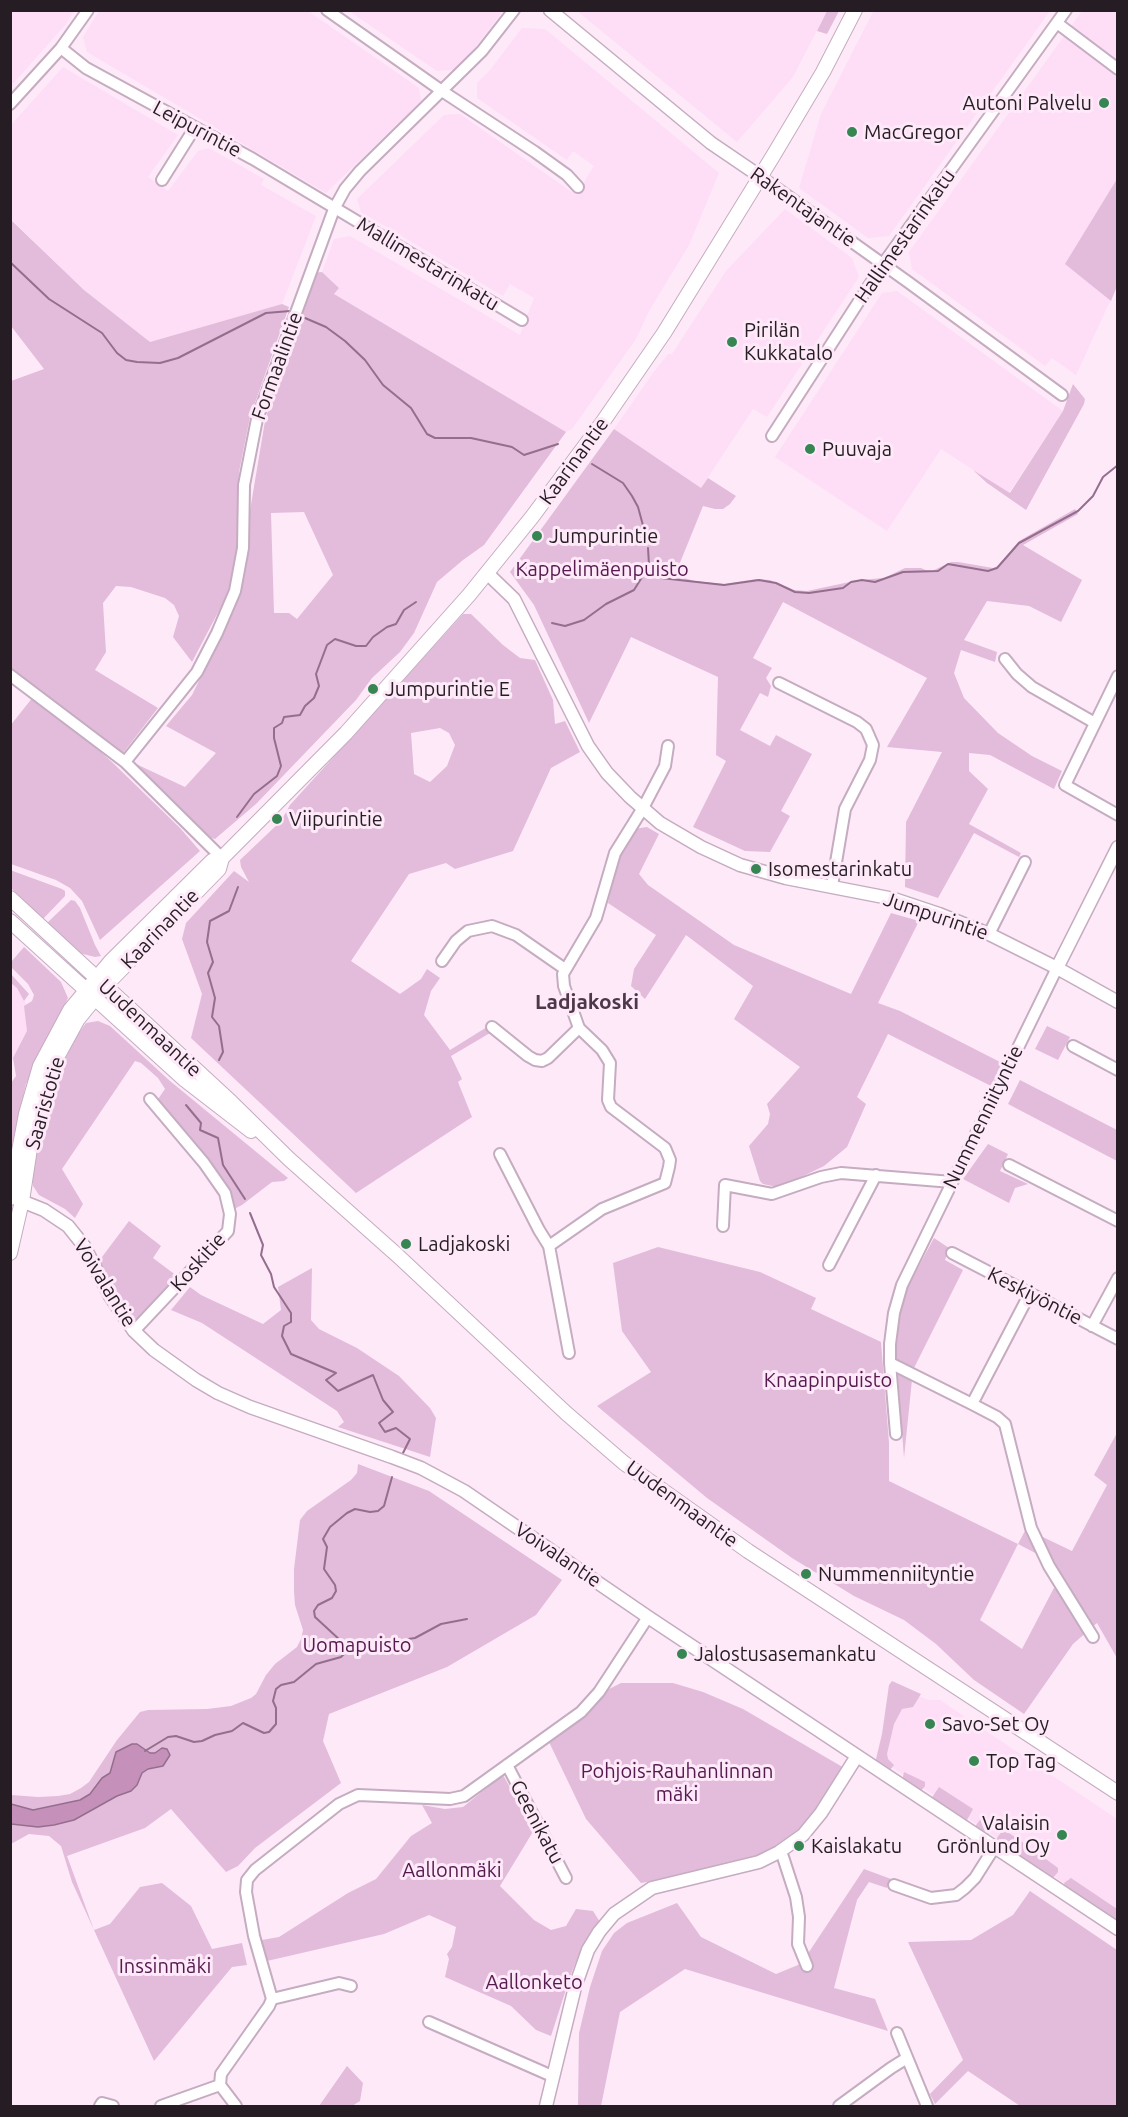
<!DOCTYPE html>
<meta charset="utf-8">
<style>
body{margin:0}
#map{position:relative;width:1128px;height:2117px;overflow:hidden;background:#fee9f9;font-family:Ubuntu,sans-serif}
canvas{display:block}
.frame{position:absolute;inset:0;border:12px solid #261d24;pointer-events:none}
</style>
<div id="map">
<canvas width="1128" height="2117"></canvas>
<div class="frame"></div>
</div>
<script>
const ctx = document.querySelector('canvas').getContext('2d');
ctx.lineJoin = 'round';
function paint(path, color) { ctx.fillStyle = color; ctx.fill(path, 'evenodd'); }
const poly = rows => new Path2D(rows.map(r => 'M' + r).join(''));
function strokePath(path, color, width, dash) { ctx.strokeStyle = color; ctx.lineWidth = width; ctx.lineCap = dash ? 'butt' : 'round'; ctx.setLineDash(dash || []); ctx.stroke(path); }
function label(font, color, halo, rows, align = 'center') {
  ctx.font = font + ' Ubuntu,sans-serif'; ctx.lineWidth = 6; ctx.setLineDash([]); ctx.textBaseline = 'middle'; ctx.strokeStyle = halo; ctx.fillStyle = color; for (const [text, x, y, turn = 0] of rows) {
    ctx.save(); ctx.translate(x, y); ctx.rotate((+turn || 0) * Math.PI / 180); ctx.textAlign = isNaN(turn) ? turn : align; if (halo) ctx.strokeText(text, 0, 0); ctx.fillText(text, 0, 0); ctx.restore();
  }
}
paint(poly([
 [11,10,74,11,66,24,11,86],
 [874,10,1050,11,889,236,868,238,799,188,821,114],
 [99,11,308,11,419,88,421,101,326,193,87,52,83,37],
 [349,11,503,10,503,11,471,53,453,70,437,71],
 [577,11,827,11,793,77,737,142],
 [1082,11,1117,11,1117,286,1076,375,1052,358,1045,366,912,269,909,252],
 [522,28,545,29,719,173,689,245,649,311,636,339,572,429,566,432,334,294,339,288,322,272,334,239,350,236,520,335,534,298,510,284,503,296,361,212,357,199,444,115,460,114,576,195,594,166,573,151,567,160,477,98,477,83,490,70],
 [63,67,178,135,148,177,168,191,198,151,209,148,264,179,261,185,316,216,282,304,150,342,84,290,11,219,11,125],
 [785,209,852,258,859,277,767,417,753,409,701,488,614,429,653,373,668,354,672,354,726,271],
 [897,291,1063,411,1009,493,941,449,887,531,775,457,882,293],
 [11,983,17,988,28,1007,27,1036,11,1062],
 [891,1685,928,1700,940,1700,1117,1819,1117,1919,880,1759]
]), '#feddf7');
paint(poly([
 [827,11,839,11,827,34,817,31],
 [1117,179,1117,286,1111,301,1065,264],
 [10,219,84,290,150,342,282,304,289,307,250,417,239,472,237,539,233,584,192,662,173,637,179,616,174,605,165,598,131,587,116,586,103,603,106,652,95,670,158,708,123,753,11,670,11,381,44,369,11,326],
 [322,272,339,288,334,294,566,432,484,545,463,560,437,582,414,633,400,652,372,678,356,700,256,804,215,839,208,837,136,764,185,787,216,753,166,726,192,695,233,612,265,421,298,308,311,273],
 [304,512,333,575,297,619,289,613,274,613,271,513],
 [1073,384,1085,399,1084,404,1026,510,987,483,973,470,1010,493,1063,411],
 [614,429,701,488,708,478,736,496,730,504,723,509,715,509,703,506,675,575,694,581,725,584,756,579,770,580,794,590,807,591,859,580,884,578,905,568,921,568,930,572,951,562,958,562,993,568,998,566,1019,541,1075,509,1078,514,1023,545,1082,580,1061,622,1029,606,987,601,964,640,997,652,995,662,961,650,954,673,964,698,998,733,1032,756,1062,771,1054,789,990,755,969,753,969,771,988,789,969,824,1021,853,1019,857,974,833,938,898,905,887,906,822,942,752,887,747,927,678,783,602,753,658,772,668,766,678,771,686,768,697,760,693,740,730,770,746,776,735,812,754,781,811,790,816,770,852,745,851,693,827,726,761,716,755,718,677,631,637,589,723,534,605,510,572],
 [463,614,471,614,503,645,520,658,535,660,553,700,555,724,565,721,580,752,551,768,513,851,455,869,446,863,409,874,351,961,400,994,421,979,427,969,440,978,431,991,424,1015,450,1050,487,1027,490,1033,451,1056,462,1079,458,1082,472,1117,356,1193,191,1038,202,994,182,939,186,923,234,871,249,882,241,867,240,860,281,821,290,805],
 [440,728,449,733,455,745,447,766,430,782,414,774,411,733],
 [33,697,63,718,113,763,180,828,200,851,100,940,82,901,70,888,56,880,11,864,10,726],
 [647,827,659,834,639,874,648,885,734,945,851,994,891,913,919,921,878,1003,900,1011,1002,1063,991,1086,888,1034,857,1097,866,1104,847,1147,824,1166,795,1180,777,1187,763,1184,760,1181,749,1146,768,1124,770,1114,767,1104,800,1067,734,1019,753,986,686,935,645,999,631,986,634,969,656,935,608,903,618,853,634,829],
 [10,870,62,889,65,891,65,896,43,919,11,888],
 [71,900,75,901,80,908,95,945,101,956,95,957,79,953,47,923],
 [24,947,61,982,68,998,26,1084,11,1150,11,1083,16,1076,13,1058,27,1031,24,1006,32,1001,34,995,28,984,11,967,11,962],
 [10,973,29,994,24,1001,17,988,11,983],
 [98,1021,110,1026,170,1081,288,1178,284,1181,272,1182,242,1205,232,1210,156,1102,165,1089,158,1078,141,1063,135,1061,62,1169,83,1204,75,1218,65,1209,39,1195,33,1186,33,1173,43,1126,62,1065,78,1034,86,1023],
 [1047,1026,1070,1037,1058,1060,1035,1049],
 [1020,1080,1117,1130,1117,1161,1008,1104],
 [988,1144,1008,1154,1000,1171,1028,1184,1015,1188,1009,1203,963,1179],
 [129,1221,161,1246,153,1258,181,1279,135,1324,125,1311,99,1261],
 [934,1238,949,1248,945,1260,963,1270,913,1370,904,1458,896,1353,899,1319,907,1288],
 [658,1247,760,1272,816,1298,811,1309,881,1342,889,1443,889,1481,1018,1544,1026,1529,1072,1551,1107,1485,1094,1475,1117,1433,1117,1658,1097,1623,1073,1644,1024,1714,974,1680,936,1644,904,1620,854,1596,792,1558,707,1498,597,1406,651,1372,622,1331,613,1263],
 [1018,1544,1041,1556,1056,1584,1022,1649,980,1620],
 [312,1268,311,1320,319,1329,357,1348,399,1376,430,1408,436,1418,430,1457,338,1427,344,1422,337,1411,202,1323,171,1310,190,1287,201,1295,263,1324,281,1310,278,1287],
 [358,1464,429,1491,562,1580,536,1615,447,1667,329,1714,323,1741,341,1783,255,1848,238,1866,226,1872,171,1809,145,1828,67,1856,94,1930,110,1924,140,1887,162,1883,191,1906,212,1949,242,1943,247,1965,232,1967,154,2061,72,1882,61,1846,49,1836,29,1834,11,1844,11,1824,25,1826,33,1810,11,1804,11,1795,38,1797,58,1796,70,1794,81,1788,89,1782,117,1740,140,1712,148,1710,207,1709,231,1706,251,1698,256,1694,266,1675,275,1664,297,1647,301,1639,303,1630,295,1605,294,1591,294,1569,300,1520,307,1511,351,1480,357,1473],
 [892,1681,921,1694,913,1707,902,1709,894,1724,887,1754,888,1759,894,1765,890,1770,877,1762,876,1759,882,1734,889,1685],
 [621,1683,673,1683,703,1692,743,1709,846,1769,821,1813,759,1862,641,1883,586,1819,549,1742,586,1715,609,1689],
 [904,1772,925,1782,925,1786,921,1791,902,1781],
 [503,1775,534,1830,500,1886,534,1920,551,1930,566,1926,576,1909,593,1911,600,1922,582,1948,571,1974,551,2036,536,2030,511,2006,445,1977,449,1959,447,1954,452,1947,456,1927,429,1915,384,1934,267,1961,262,1940,279,1937,348,1893,376,1879,411,1836,432,1823,422,1805,445,1809,463,1807],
 [939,1787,973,1809,967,1820,964,1821,931,1799],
 [982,1817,986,1817,994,1824,989,1833,984,1836,974,1828],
 [1002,1831,1006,1831,1028,1846,1058,1868,1058,1872,1052,1879,997,1843,997,1838],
 [864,1869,891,1879,887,1888,869,1882,857,1900,834,1988,875,1999,888,2031,685,1969,620,2012,601,2106,578,2106,579,2033,590,1987,602,1951,614,1933,627,1923,677,1903,701,1937,776,1974,798,1965,807,1955],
 [1071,1878,1117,1909,1117,1923,1065,1890,1064,1883],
 [1030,1891,1117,1950,1117,2106,1020,2106,968,2071,935,2104,930,2094,963,2060,908,1942,971,1940,1013,1915],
 [347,2066,363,2083,360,2101,352,2106,319,2106]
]), '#e2bcda');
const water = poly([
 [132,1744,137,1744,150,1753,155,1753,162,1748,167,1749,170,1755,163,1766,148,1769,142,1773,137,1785,131,1791,117,1796,74,1820,54,1825,38,1827,11,1824,11,1804,33,1810,80,1800,90,1794,102,1778,110,1773,116,1752,132,1744]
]);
paint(water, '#c591bb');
strokePath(water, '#956e8e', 1.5);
strokePath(poly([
 [10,262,49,299,102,333,117,353,126,360,137,362,160,363,178,358,266,313,290,311],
 [305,318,326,327,345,341,365,360,383,385,411,408,427,434,435,438,471,438,512,447,524,455,558,444],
 [592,464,623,483,632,496,638,507,647,540],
 [644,574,649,565,648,548],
 [552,623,565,626,584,620,606,604,634,590,644,574,650,573,661,578,724,585,759,580,776,583,795,592,809,593,843,588,851,582,862,580,875,582,903,572,938,571,948,564,988,571,997,568,1019,543,1078,511,1093,496,1103,477,1118,465],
 [237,817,254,794,277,776,281,766,274,738,274,728,282,723,284,717,300,715,305,706,314,698,319,686,316,674,327,645,335,639,356,646,366,646,373,637,387,627,396,624,404,610,416,602],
 [219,1060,223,1052,219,1026,212,1017,215,998,208,973,213,962,207,942,210,921,229,911,238,887],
 [186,1105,201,1123,200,1130,218,1138,223,1165,245,1199],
 [250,1213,263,1245,261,1255,271,1274,274,1287,291,1313,291,1322,284,1326,282,1336,291,1354,336,1373,326,1380,338,1391,373,1375,383,1400,393,1412,379,1423,385,1432,396,1428,410,1439,403,1453],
 [346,1648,355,1653,363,1653,383,1644,392,1644,401,1640,415,1638,441,1624,467,1619],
 [145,1751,168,1737,176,1736,194,1742,202,1741,215,1735,232,1731,243,1723,264,1733,269,1732,276,1724,276,1708,273,1701,276,1689,281,1685,294,1682,316,1664,341,1657,345,1653,346,1648,341,1641,315,1617,314,1611,318,1605,332,1598,336,1591,335,1585,324,1569,327,1547,323,1539,330,1527,347,1513,355,1509,370,1512,378,1511,384,1506,392,1477]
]), '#956e8e', 2);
const minor = poly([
 [327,10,442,91,535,152,567,175,578,187],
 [1057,23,1118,69],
 [61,48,86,68,253,159,522,320],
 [10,104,61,48,88,10],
 [761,177,908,282,1062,395],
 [162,180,194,129],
 [772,436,883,264,1066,10],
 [1005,659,1017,674,1032,687,1095,723],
 [10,675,125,762,222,858],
 [1118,676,1065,785,1118,815],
 [779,683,857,722,866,729,873,745,870,760,845,809,832,886],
 [125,762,197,672,217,633,235,591,243,548,244,485,257,419,334,209,345,189,360,171,482,51,514,10],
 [989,934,1025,862],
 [442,961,456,941,468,931,492,926,516,935,565,969],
 [492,1027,528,1056,535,1060,542,1061,548,1058,579,1028],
 [1073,1046,1118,1070],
 [500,1154,539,1230,549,1246,569,1353],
 [1009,1165,1118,1221],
 [723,1226,725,1185,772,1194,821,1177,841,1173,952,1182],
 [549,1246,602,1209,665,1183,669,1167,670,1160,665,1148,611,1107,608,1100,610,1063,602,1050,579,1028,564,986,563,974,596,918,615,853,643,808,665,766,668,746],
 [952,1253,1118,1339],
 [829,1265,876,1175],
 [1092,1326,1118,1278],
 [134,1331,228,1231,230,1214,225,1193,204,1163,150,1099],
 [890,1363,972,1404,997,1417,1005,1424,1031,1528,1049,1566,1093,1637],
 [972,1404,1030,1293],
 [896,1434,890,1363,890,1344,894,1313,902,1285,1057,968],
 [507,1765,566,1878],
 [779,1852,783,1857,796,1897,799,1917,798,1944,807,1966],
 [894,1885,931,1898,956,1895,965,1888,975,1878,994,1848],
 [272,1999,254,1936,246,1892,247,1880,255,1870,339,1804,358,1795,450,1799,464,1796,581,1712,599,1692,648,1617],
 [272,1999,339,1983,351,1986],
 [429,2022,552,2076],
 [897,2033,927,2106],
 [220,2085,221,2074,269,2006,272,1999],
 [220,2085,236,2106],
 [100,2106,102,2103,113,2106],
 [161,2106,220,2085],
 [839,2106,891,2068,907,2058]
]);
const tertiary = poly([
 [550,10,711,143,761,177],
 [487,573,514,599,588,746,607,773,630,797,660,823,701,847,740,865,786,878,894,899,939,914,989,934,1057,968,1118,1002],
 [1057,968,1118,847],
 [14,1198,44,1210,68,1226,84,1246,110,1296,134,1331,154,1350,196,1380,218,1393,250,1407,392,1457,421,1468,464,1491,648,1617,1118,1929],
 [546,2106,575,1987,588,1950,599,1932,614,1914,652,1888,759,1862,779,1852,803,1835,821,1813,857,1756]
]);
const secondary = poly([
 [10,898,231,1102,289,1159,397,1255,566,1413,624,1463,748,1551,1118,1793],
 [10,921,185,1080,251,1131],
 [10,1198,26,1114,40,1066,70,1010,111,961,212,861,222,858],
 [10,1253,22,1201,31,1142,39,1110,55,1061,78,1019,105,986,219,869,222,858,346,733,469,595,532,517,602,423,664,333,773,156,823,72,855,10]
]);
strokePath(minor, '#c5acc0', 14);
strokePath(tertiary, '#c5acc0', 15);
strokePath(secondary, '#c5acc0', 16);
strokePath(minor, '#fff', 10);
strokePath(tertiary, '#fff', 12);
strokePath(secondary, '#fff', 14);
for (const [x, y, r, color] of [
 [1104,103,6,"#388554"],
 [852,132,6,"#388554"],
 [732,342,6,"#388554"],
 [810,449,6,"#388554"],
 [537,536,6,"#388554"],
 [373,689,6,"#388554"],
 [277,819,6,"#388554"],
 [756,869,6,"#388554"],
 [406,1244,6,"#388554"],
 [806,1574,6,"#388554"],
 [682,1654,6,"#388554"],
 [930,1724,6,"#388554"],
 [974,1761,6,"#388554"],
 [1062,1835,6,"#388554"],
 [799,1846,6,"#388554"]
]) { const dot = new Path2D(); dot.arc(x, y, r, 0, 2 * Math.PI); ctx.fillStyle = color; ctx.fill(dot); strokePath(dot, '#fee9f9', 2); }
label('20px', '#261d24', '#fee9f9', [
 ["Autoni Palvelu",1092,103,"right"],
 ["MacGregor",864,132],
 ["Pirilän",744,330],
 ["Kukkatalo",744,353],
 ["Puuvaja",822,449],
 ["Jumpurintie",549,536],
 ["Jumpurintie E",385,689],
 ["Viipurintie",289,819],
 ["Isomestarinkatu",768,869],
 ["Ladjakoski",418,1244],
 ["Nummenniityntie",818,1574],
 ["Jalostusasemankatu",694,1654],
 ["Savo-Set Oy",942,1724],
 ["Top Tag",986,1761],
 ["Valaisin",1050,1823,"right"],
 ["Grönlund Oy",1050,1846,"right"],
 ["Kaislakatu",811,1846]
], 'left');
label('20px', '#261d24', '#fee9f9', [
 ["Leipurintie",197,129,28],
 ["Rakentajantie",803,207,35],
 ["Hallimestarinkatu",905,236,-55],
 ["Mallimestarinkatu",428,264,31],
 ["Formaalintie",277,366,-70],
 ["Kaarinantie",574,461,-54],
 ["Jumpurintie",936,916,19],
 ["Kaarinantie",160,929,-46],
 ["Uudenmaantie",150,1028,43],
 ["Saaristotie",45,1103,-74],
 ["Nummenniityntie",983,1117,-64],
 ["Koskitie",198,1262,-48],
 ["Voivalantie",105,1283,58],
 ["Keskiyöntie",1035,1296,27],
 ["Uudenmaantie",682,1504,36],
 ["Voivalantie",558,1555,34],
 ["Geenikatu",537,1822,62]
]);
label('20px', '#56194f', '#fee9f9', [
 ["Kappelimäenpuisto",602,569],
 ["Knaapinpuisto",828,1380],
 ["Uomapuisto",357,1645],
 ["Pohjois-Rauhanlinnan",677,1771],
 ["mäki",677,1794],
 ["Aallonmäki",452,1870],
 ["Inssinmäki",165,1966],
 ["Aallonketo",534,1982]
]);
label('bold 21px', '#4d3849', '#fee9f9', [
 ["Ladjakoski",587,1002]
]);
</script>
